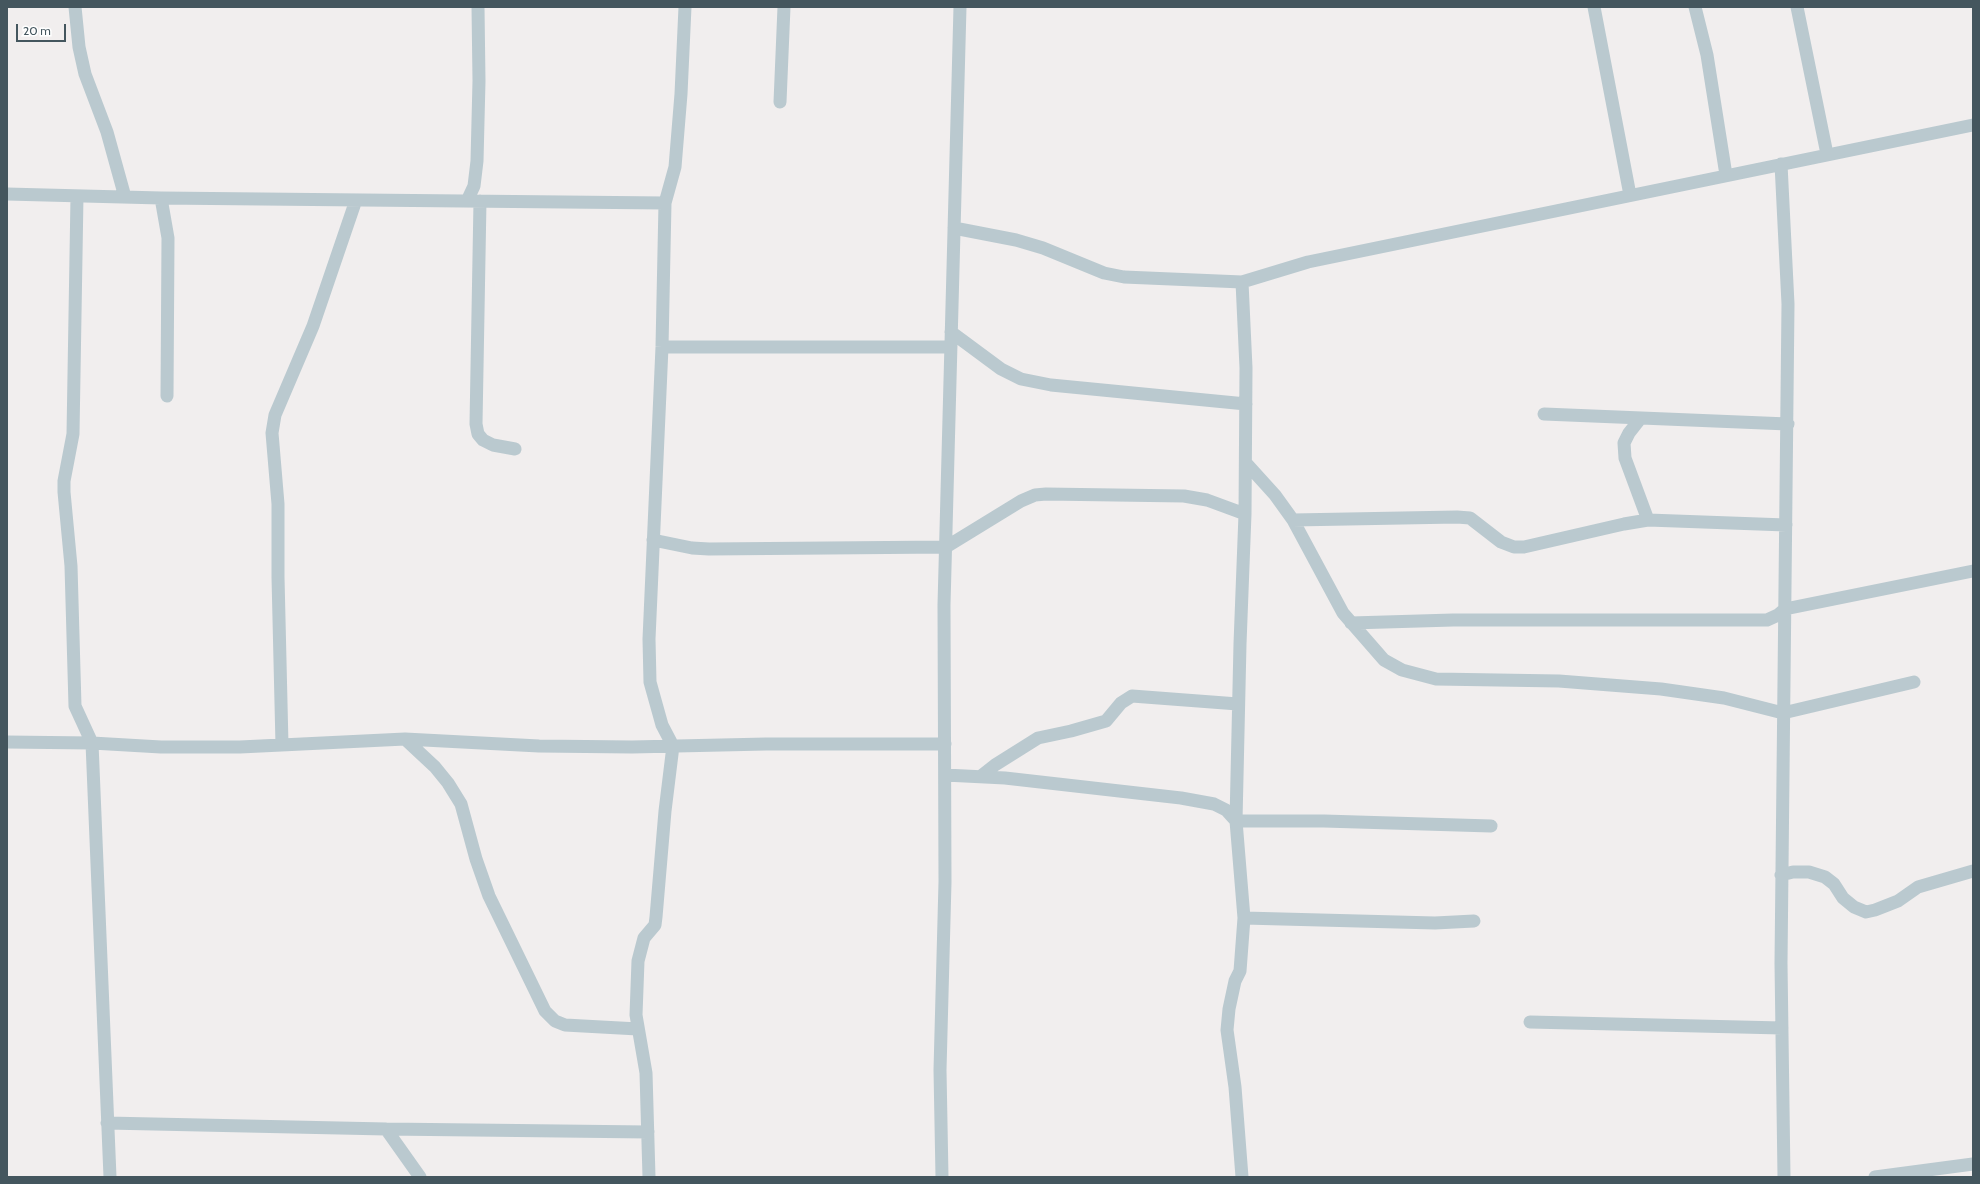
<!DOCTYPE html>
<style>
body{margin:0}
#map{position:relative;width:1980px;height:1184px;overflow:hidden;background:#f1eeee;font-family:Cabin,sans-serif}
canvas{display:block}
.frame{position:absolute;inset:0;border:8px solid #44565e;pointer-events:none}
.scale{position:absolute;left:16px;top:24px;width:50px;height:18px;box-sizing:border-box;border:2px solid #44565e;border-top:0;padding-left:5px;font-size:12px;line-height:14px;white-space:nowrap;color:#44565e;-webkit-text-stroke:3px #fff;paint-order:stroke}
</style>
<div id="map">
<canvas width="1980" height="1184"></canvas>
<div class="frame"></div>
<div class="scale">20 m</div>
</div>
<script>
const ctx = document.querySelector('canvas').getContext('2d');
ctx.lineJoin = 'round';
const poly = rows => new Path2D(rows.map(r => 'M' + r).join(''));
function strokePath(path, color, width, dash) { ctx.strokeStyle = color; ctx.lineWidth = width; ctx.lineCap = dash ? 'butt' : 'round'; ctx.setLineDash(dash || []); ctx.stroke(path); }
strokePath(poly([
 [75,7,79,47,85,74,107,132,125,197],
 [1594,7,1630,195],
 [1695,7,1707,55,1726,175],
 [1797,7,1827,154],
 [780,102,784,7],
 [1781,164,1788,304,1781,963,1784,1177],
 [7,194,161,198,665,203,662,347,649,639,650,682,662,725,673,746,665,811,656,917,655,925,644,938,638,961,636,1015,646,1073,649,1177],
 [77,196,73,434,64,481,64,492,71,566,75,706,92,743,110,1177],
 [161,198,168,238,167,396],
 [467,201,474,186,477,161,479,81,478,7],
 [480,201,476,424,478,434,483,440,493,445,515,449],
 [665,203,675,167,681,94,685,7],
 [954,228,1016,240,1043,248,1104,273,1124,277,1242,282,1308,262,1973,125],
 [951,332,1001,369,1021,379,1051,385,1246,404],
 [662,347,951,347],
 [1544,414,1788,424],
 [1640,419,1629,433,1624,443,1625,458,1648,520],
 [1246,463,1275,495,1293,520,1343,613,1384,660,1402,670,1436,679,1559,681,1661,689,1724,698,1783,713,1914,682],
 [1293,520,1457,517,1470,518,1501,542,1514,547,1524,547,1624,524,1648,520,1786,525],
 [653,540,692,548,709,549,946,547,1021,501,1035,495,1046,494,1184,496,1207,500,1245,514],
 [1351,623,1453,620,1767,620,1778,615,1785,609,1973,571],
 [405,739,435,767,448,783,461,804,476,859,489,896,545,1011,555,1021,565,1025,638,1029],
 [7,742,92,743,161,747,240,747,405,739,539,746,632,747,766,744,945,744],
 [282,745,278,577,278,504,272,433,275,415,313,326,356,200],
 [945,775,1005,778,1181,798,1214,804,1226,810,1236,821,1324,821,1491,826],
 [981,776,995,765,1038,738,1071,731,1106,721,1121,703,1132,696,1238,704],
 [1781,875,1793,872,1809,872,1825,877,1834,884,1843,898,1854,907,1866,912,1875,910,1898,901,1918,887,1973,871],
 [1244,918,1435,923,1474,921],
 [1530,1022,1782,1028],
 [107,1123,386,1129,420,1177],
 [386,1129,648,1132],
 [942,1177,940,1070,945,882,944,605,960,7],
 [1242,1177,1235,1087,1227,1030,1229,1009,1235,981,1240,971,1244,918,1236,821,1240,644,1245,514,1246,368,1242,282],
 [1875,1177,1973,1164]
]), '#bac9cf', 13);
</script>
